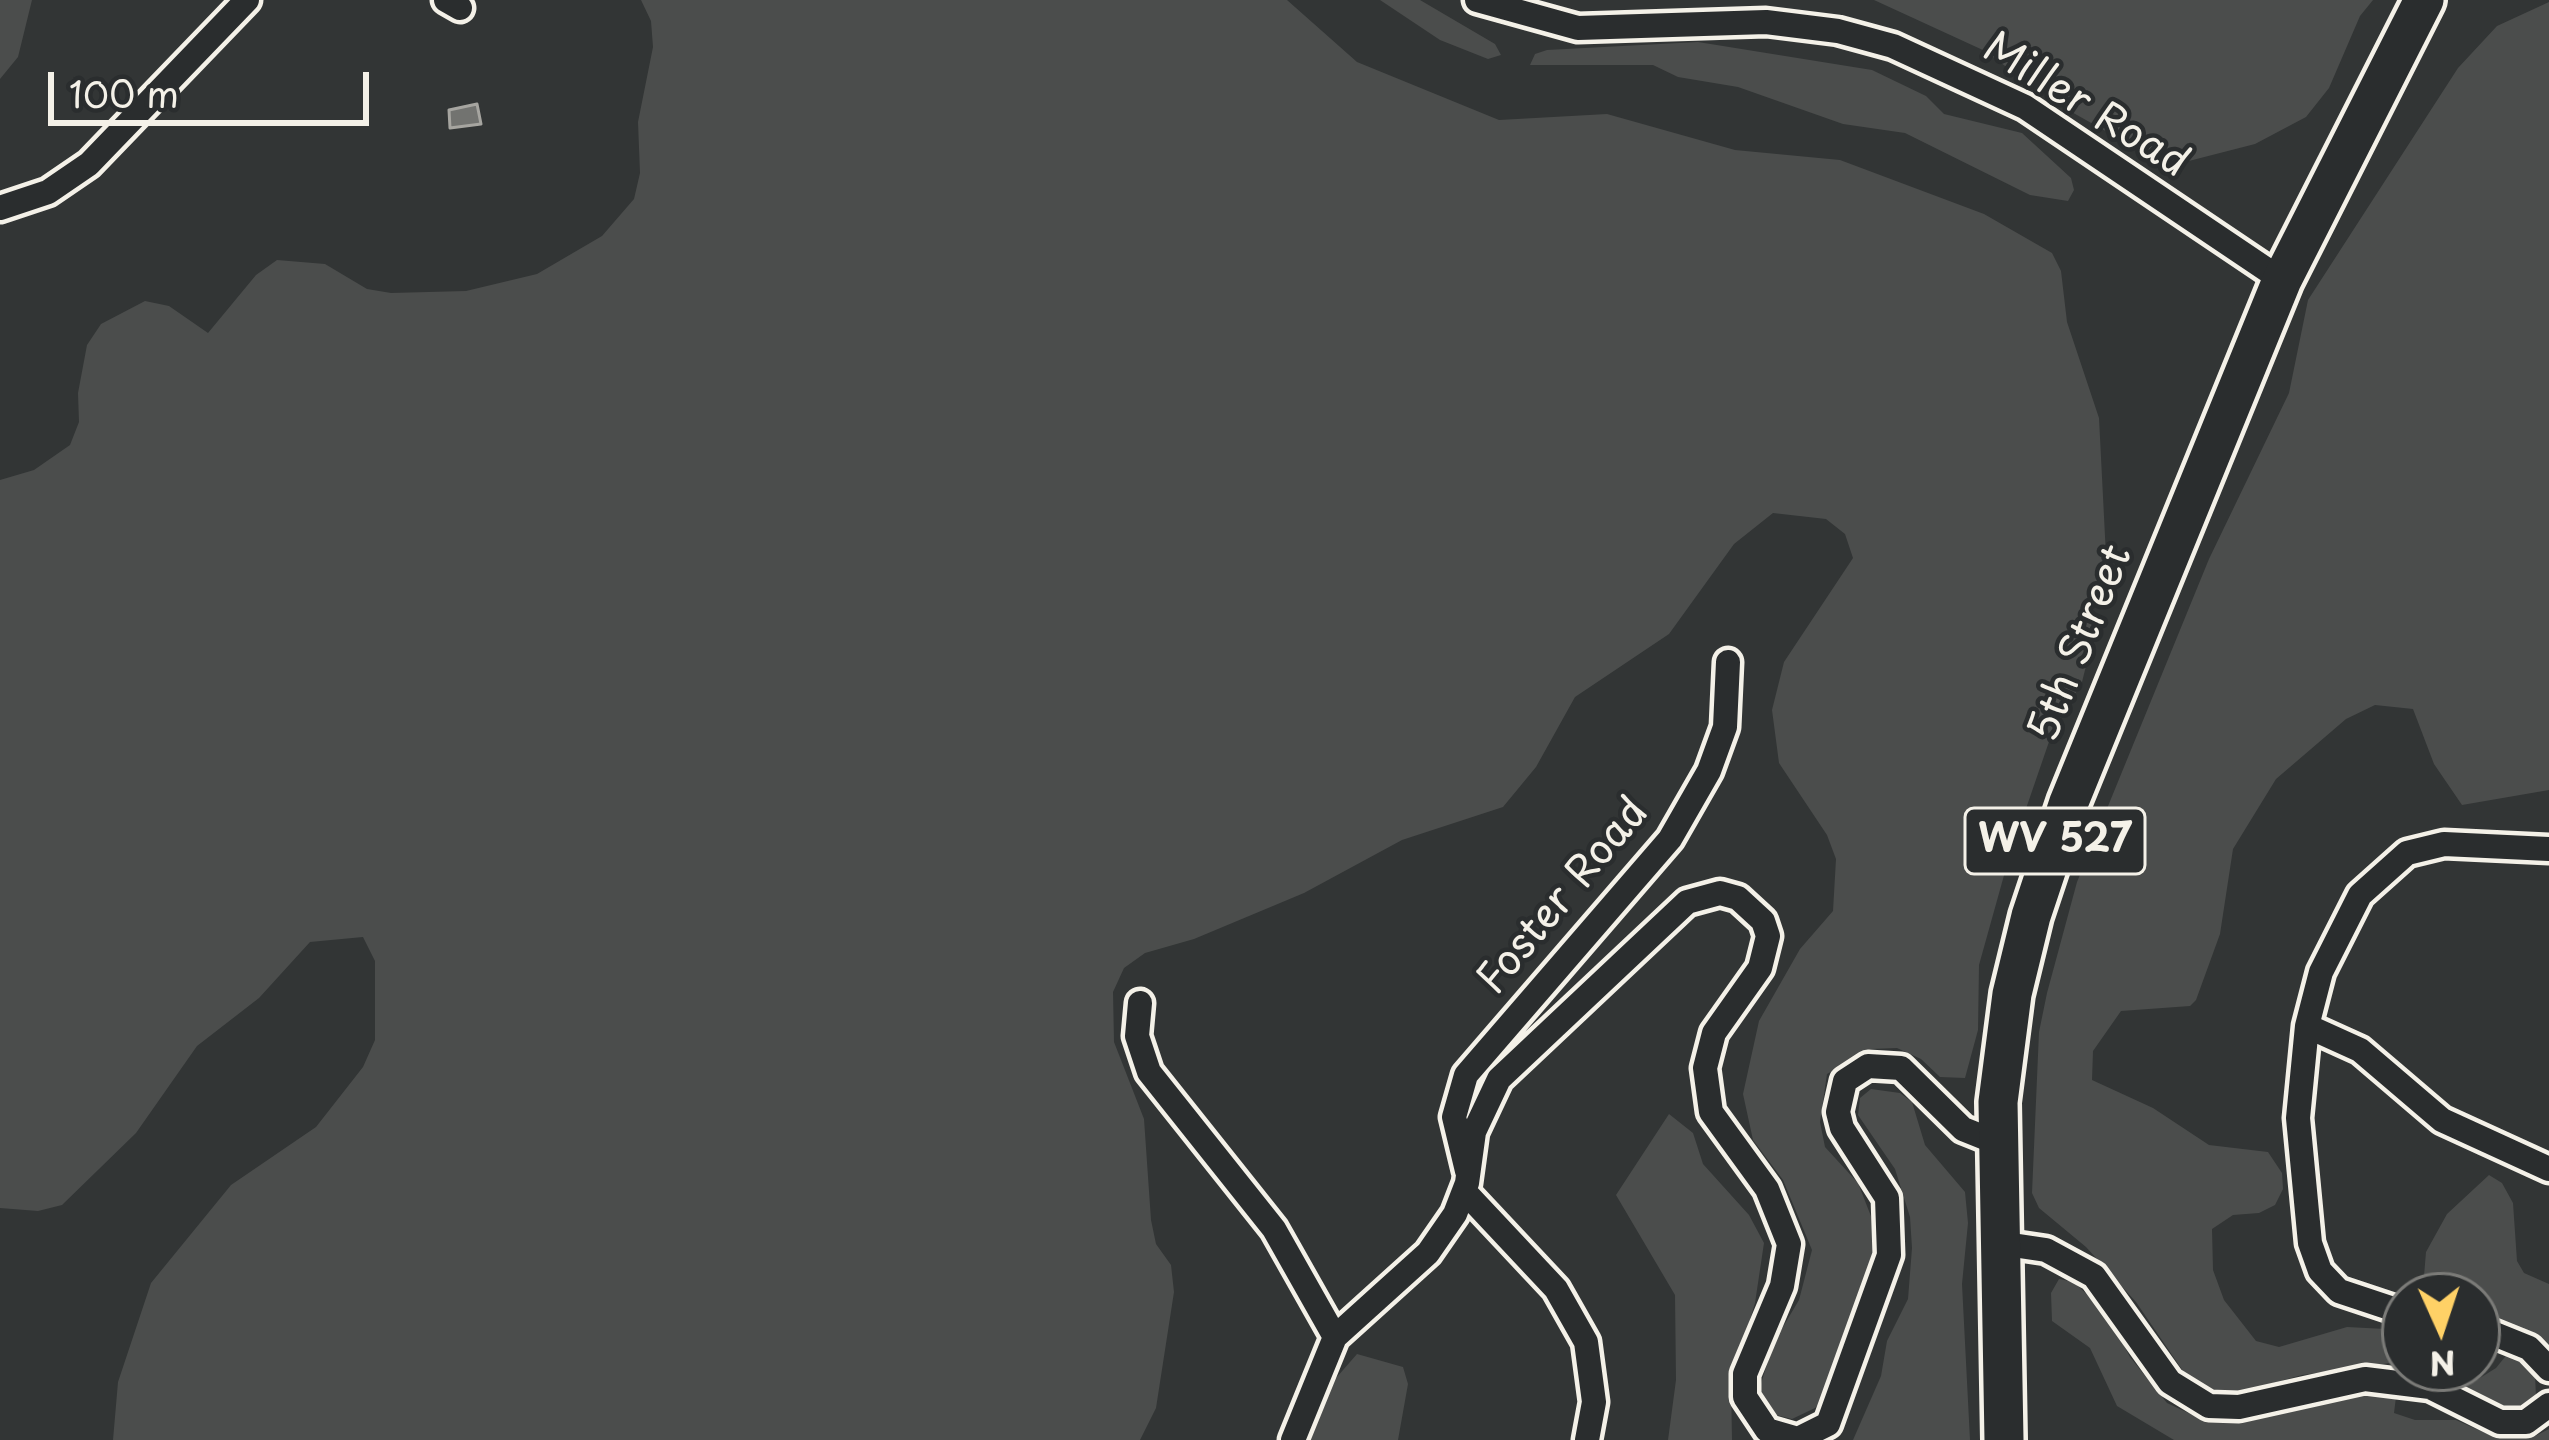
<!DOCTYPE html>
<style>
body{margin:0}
#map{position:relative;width:2549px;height:1440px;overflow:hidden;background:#323535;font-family:"Playpen Sans",sans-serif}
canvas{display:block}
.north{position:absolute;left:2381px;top:1272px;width:120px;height:120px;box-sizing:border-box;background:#2a2d2e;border:3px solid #7b7b78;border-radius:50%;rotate:177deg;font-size:33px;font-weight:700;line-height:48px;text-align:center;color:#f4f1e8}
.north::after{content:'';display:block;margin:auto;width:42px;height:54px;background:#ffd166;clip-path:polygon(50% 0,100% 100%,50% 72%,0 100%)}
.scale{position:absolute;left:48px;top:72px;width:321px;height:54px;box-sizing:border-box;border:6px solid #f4f1e8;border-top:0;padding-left:15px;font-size:36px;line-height:42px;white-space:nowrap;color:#f4f1e8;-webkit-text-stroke:9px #2a2d2e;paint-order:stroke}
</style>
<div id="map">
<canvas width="2549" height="1440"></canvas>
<div class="north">N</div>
<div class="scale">100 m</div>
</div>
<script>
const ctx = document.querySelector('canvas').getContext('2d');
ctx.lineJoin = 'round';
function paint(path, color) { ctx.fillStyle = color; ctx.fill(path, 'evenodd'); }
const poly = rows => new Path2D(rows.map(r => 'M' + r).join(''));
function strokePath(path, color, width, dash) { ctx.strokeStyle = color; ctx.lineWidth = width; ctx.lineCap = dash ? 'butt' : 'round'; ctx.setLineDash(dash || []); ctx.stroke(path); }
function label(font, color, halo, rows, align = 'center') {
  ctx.font = font + ' "Playpen Sans",sans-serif'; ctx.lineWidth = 9; ctx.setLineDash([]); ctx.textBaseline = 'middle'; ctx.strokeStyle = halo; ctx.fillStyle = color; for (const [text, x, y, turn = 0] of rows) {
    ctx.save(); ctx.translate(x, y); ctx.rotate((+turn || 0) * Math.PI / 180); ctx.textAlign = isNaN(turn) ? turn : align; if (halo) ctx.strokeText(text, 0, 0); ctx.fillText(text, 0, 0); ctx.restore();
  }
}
paint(poly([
 [0,0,32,0,18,57,0,79],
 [641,0,1287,0,1357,62,1499,120,1607,114,1735,150,1840,160,1984,214,2052,253,2061,271,2067,322,2099,418,2106,556,2093,605,2094,634,2082,682,2052,733,2008,861,1979,965,1978,1030,1965,1078,1940,1077,1921,1059,1897,1048,1871,1049,1827,1074,1820,1122,1825,1147,1858,1183,1876,1229,1875,1277,1832,1391,1815,1408,1792,1419,1768,1413,1759,1390,1774,1342,1799,1300,1812,1250,1783,1180,1753,1140,1743,1094,1759,1021,1800,949,1833,911,1836,859,1827,835,1779,763,1772,710,1784,662,1853,558,1845,534,1826,519,1773,513,1734,544,1669,634,1575,697,1536,767,1503,807,1402,840,1304,893,1194,939,1145,953,1124,968,1113,992,1114,1042,1144,1119,1151,1220,1156,1244,1171,1265,1174,1292,1156,1408,1140,1440,113,1440,118,1382,151,1283,231,1185,316,1127,363,1067,375,1040,375,961,363,937,310,942,259,998,197,1046,136,1133,62,1205,38,1211,0,1208,0,480,34,470,70,445,79,422,78,393,87,345,101,324,145,301,169,306,208,333,256,275,277,260,325,264,367,289,391,293,466,291,537,274,602,236,634,199,640,173,638,122,653,47,651,21],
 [1380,0,1420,0,1495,44,1501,55,1488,59,1440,40],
 [1874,0,2373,0,2360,16,2329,88,2306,117,2255,144,2181,163,2143,152,2052,101,1985,51],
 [2549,2,2549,790,2462,805,2434,764,2413,709,2375,705,2346,719,2276,779,2233,849,2220,934,2196,1000,2190,1006,2121,1011,2093,1051,2092,1080,2153,1108,2209,1145,2268,1152,2282,1173,2283,1189,2275,1205,2259,1213,2233,1215,2212,1229,2213,1270,2224,1300,2256,1341,2279,1347,2347,1327,2405,1330,2405,1361,2302,1375,2233,1394,2211,1392,2185,1374,2136,1302,2086,1247,2039,1208,2032,1193,2039,1032,2047,993,2077,882,2209,559,2289,393,2308,300,2458,68,2497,26],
 [1698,42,1872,70,1926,96,1944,114,2022,133,2071,178,2074,190,2068,201,2030,195,1905,133,1843,124,1738,87,1678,77,1653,65,1530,65,1535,54,1547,50],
 [1871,1089,1900,1093,1912,1102,1925,1145,1965,1192,1968,1223,1962,1284,1970,1440,1853,1440,1881,1376,1887,1341,1908,1299,1912,1248,1910,1217,1895,1169,1858,1115,1860,1098],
 [1669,1114,1693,1133,1703,1164,1749,1215,1764,1243,1755,1303,1731,1382,1732,1440,1668,1440,1676,1380,1675,1295,1616,1195],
 [2489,1175,2502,1183,2513,1203,2517,1261,2524,1273,2549,1284,2549,1346,2524,1329,2477,1316,2477,1296,2433,1296,2424,1276,2426,1252,2447,1214],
 [2059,1279,2074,1282,2108,1315,2130,1357,2167,1403,2195,1416,2234,1420,2324,1397,2390,1394,2396,1397,2394,1413,2415,1420,2456,1420,2492,1436,2535,1436,2549,1429,2549,1440,2174,1440,2117,1406,2090,1348,2052,1321,2051,1293],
 [2509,1352,2535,1373,2536,1398,2525,1407,2503,1409,2464,1388,2496,1368],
 [1357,1354,1403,1367,1408,1384,1398,1440,1308,1440,1323,1393]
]), '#4b4d4c');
const water = poly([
 [477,104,481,124,450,128,449,110,477,104]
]);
paint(water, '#727370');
strokePath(water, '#a6a5a0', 3);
const street = poly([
 [446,0,460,8],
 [1477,0,1578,28,1766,22,1838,31,1893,46,2025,107,2282,280],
 [0,208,48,192,89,164,247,0],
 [1140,1003,1137,1036,1149,1072,1274,1229,1335,1337],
 [2307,1026,2360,1050,2442,1120,2549,1169],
 [1467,1171,1454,1117,1466,1075,1670,839,1709,771,1725,727,1728,662],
 [1465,1192,1556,1289,1586,1342,1594,1402,1587,1440],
 [1999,1243,2046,1250,2094,1276,2170,1382,2209,1406,2239,1407,2365,1379,2430,1387,2500,1422,2526,1422,2549,1405],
 [2405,1313,2339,1291,2320,1271,2310,1243,2298,1118,2307,1026,2321,972,2360,895,2407,853,2444,844,2549,849],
 [2477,1327,2529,1348,2549,1369],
 [1293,1440,1335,1337,1428,1253,1455,1214,1467,1183,1474,1132,1499,1079,1687,902,1720,893,1738,898,1763,921,1768,936,1760,968,1714,1033,1705,1068,1711,1112,1767,1189,1789,1244,1782,1286,1745,1374,1745,1397,1767,1430,1798,1439,1828,1424,1889,1255,1887,1198,1842,1128,1838,1112,1845,1081,1868,1066,1901,1068,1963,1129,1998,1143]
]);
const primary = poly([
 [2004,1440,1998,1102,2012,994,2031,916,2069,802,2282,280,2424,0]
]);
strokePath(street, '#f4f1e8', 33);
strokePath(primary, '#f4f1e8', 48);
strokePath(street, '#2a2d2e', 24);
strokePath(primary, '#2a2d2e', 39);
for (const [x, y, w] of [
 [2055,841,180]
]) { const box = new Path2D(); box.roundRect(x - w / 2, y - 33, w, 66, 9); ctx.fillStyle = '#2a2d2e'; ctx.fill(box); strokePath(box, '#f4f1e8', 3); }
label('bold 39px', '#f4f1e8', null, [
 ["WV 527",2055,841]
]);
label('42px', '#f4f1e8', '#2a2d2e', [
 ["Miller Road",2085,107,32],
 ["5th Street",2082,644,-68],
 ["Foster Road",1564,897,-50]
]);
</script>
